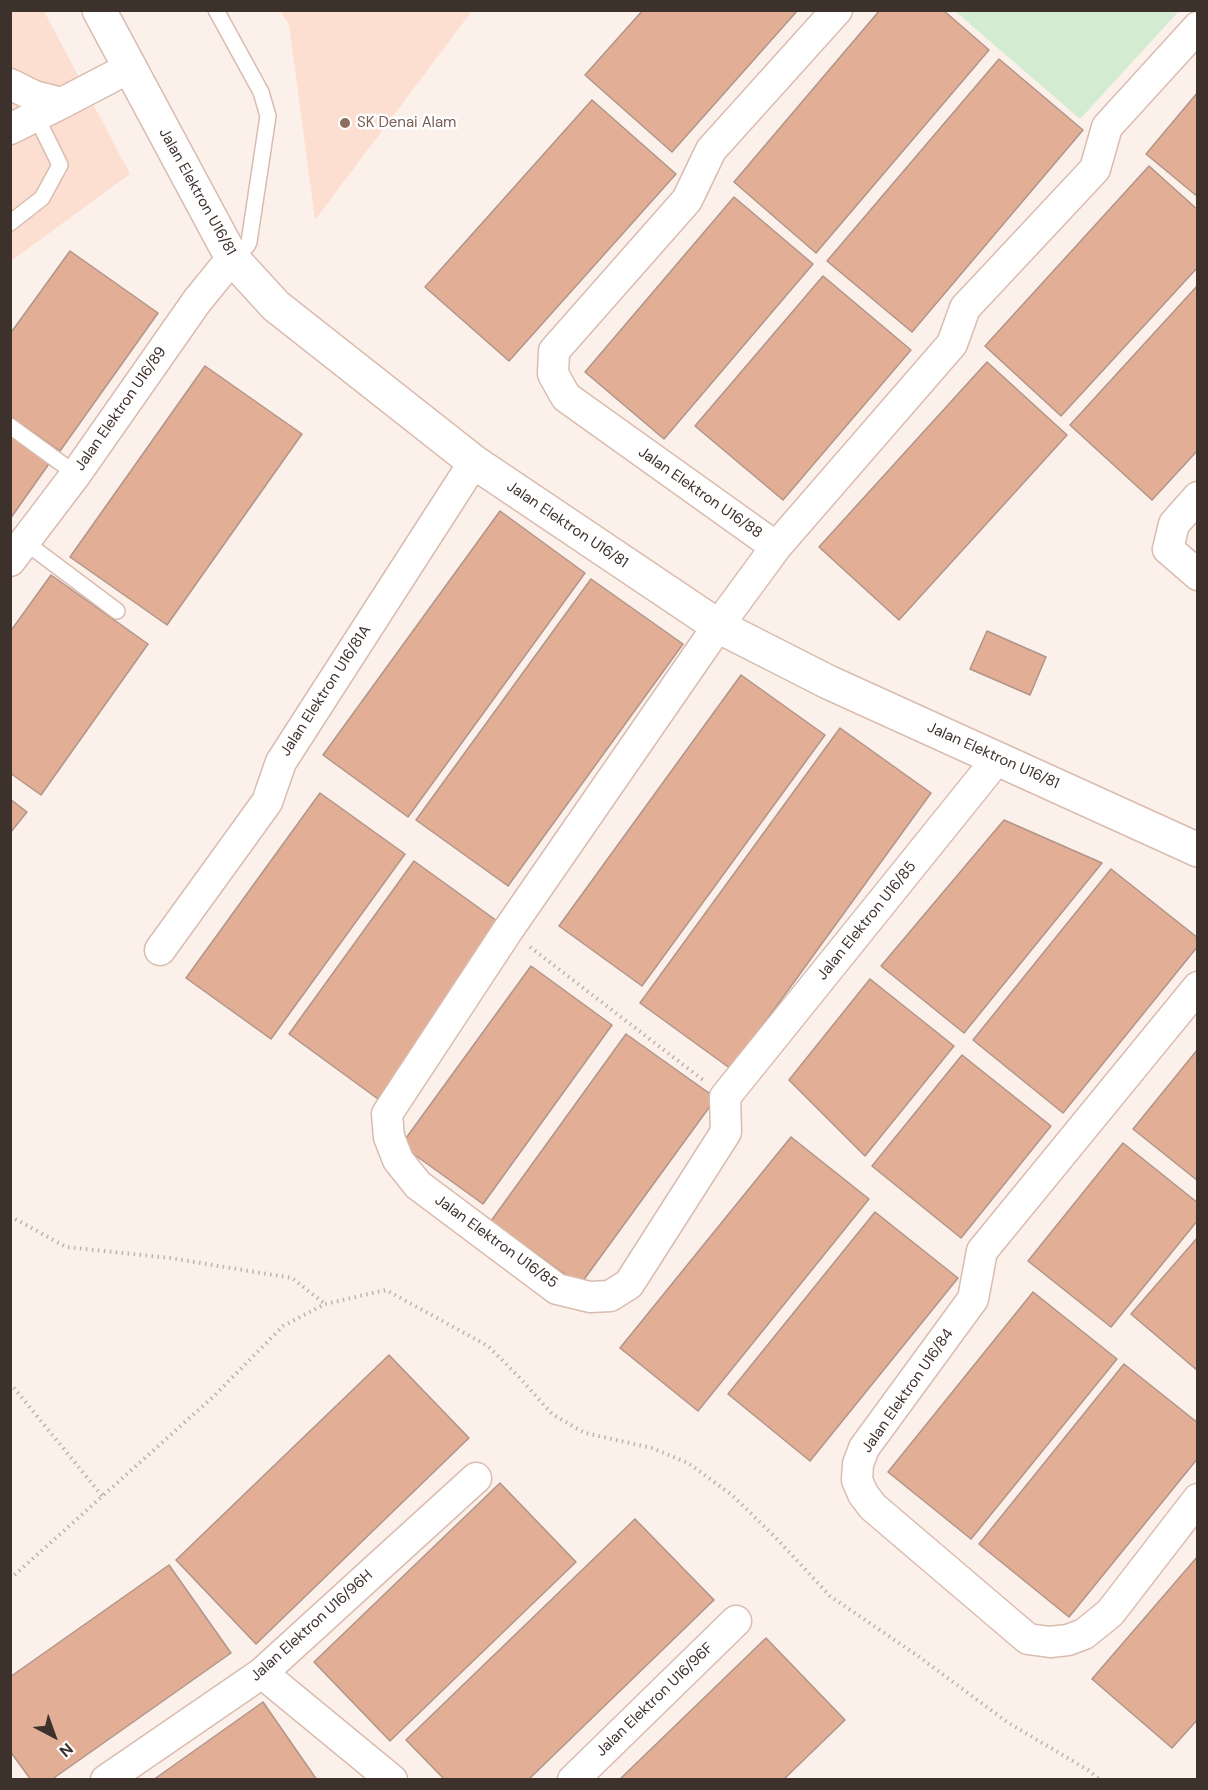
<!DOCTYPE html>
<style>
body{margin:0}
#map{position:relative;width:1208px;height:1790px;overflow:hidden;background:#fcf0eb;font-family:"DM Sans",sans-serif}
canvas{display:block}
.frame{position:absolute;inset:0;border:12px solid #3d312c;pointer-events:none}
.north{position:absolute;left:24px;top:1706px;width:60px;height:60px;-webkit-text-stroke:4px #fff;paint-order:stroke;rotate:139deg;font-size:16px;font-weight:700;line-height:24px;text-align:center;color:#3d312c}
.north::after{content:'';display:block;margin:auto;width:21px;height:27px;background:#3d312c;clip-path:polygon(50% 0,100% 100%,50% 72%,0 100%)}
</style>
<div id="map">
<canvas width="1208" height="1790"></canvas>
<div class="frame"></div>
<div class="north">N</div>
</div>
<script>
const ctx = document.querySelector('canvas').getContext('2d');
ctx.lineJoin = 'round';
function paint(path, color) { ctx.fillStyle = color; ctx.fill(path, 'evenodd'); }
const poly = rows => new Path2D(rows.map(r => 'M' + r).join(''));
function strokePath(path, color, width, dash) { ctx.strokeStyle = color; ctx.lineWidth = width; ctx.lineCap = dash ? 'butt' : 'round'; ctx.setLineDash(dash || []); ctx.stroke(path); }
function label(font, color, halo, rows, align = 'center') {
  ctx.font = font + ' "DM Sans",sans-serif'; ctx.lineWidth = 5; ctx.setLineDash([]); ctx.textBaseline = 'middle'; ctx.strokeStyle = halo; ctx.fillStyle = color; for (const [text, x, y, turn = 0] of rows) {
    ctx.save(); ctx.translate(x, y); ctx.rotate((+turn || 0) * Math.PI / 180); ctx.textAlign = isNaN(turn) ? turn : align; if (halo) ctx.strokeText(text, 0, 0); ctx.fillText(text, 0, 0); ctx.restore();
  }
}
paint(poly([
 [11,11,44,11,130,174,11,261],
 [280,11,472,11,315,220,289,25]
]), '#fddfd2');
paint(poly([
 [955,11,1179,11,1080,119]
]), '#d3ebd1');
const building = poly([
 [643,10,798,10,672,152,585,75,643,10],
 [880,10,943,10,989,50,816,253,734,182,880,10],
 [999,59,1083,130,912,332,827,261,999,59],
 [1198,92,1198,197,1146,154,1198,92],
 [592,100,676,174,509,361,425,287,592,100],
 [1149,166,1198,210,1198,267,1061,416,985,346,1149,166],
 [734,197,813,264,664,439,585,372,734,197],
 [70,251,158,313,60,451,10,416,10,334,70,251],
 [823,276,911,350,783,500,695,426,823,276],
 [1198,285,1198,450,1152,500,1070,425,1198,285],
 [987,362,1067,435,899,620,819,547,987,362],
 [205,366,302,434,167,625,70,557,205,366],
 [10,432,51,461,10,519,10,432],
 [500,511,585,573,408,817,323,755,500,511],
 [51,575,148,644,41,795,10,773,10,632,51,575],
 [591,579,683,644,508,886,416,820,591,579],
 [987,631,1046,657,1030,695,970,669,987,631],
 [741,675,825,735,642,986,559,926,741,675],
 [840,728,931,793,731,1069,640,1003,840,728],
 [320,793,405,854,271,1039,186,978,320,793],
 [10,799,27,812,10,833,10,799],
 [1004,820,1102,863,964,1033,881,966,1004,820],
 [414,861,504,926,378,1099,289,1034,414,861],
 [1111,869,1198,938,1198,946,1063,1113,973,1040,1111,869],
 [531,966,612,1025,483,1204,401,1145,531,966],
 [870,979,954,1046,865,1156,789,1080,870,979],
 [626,1034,716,1098,580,1285,491,1221,626,1034],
 [1198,1049,1198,1181,1133,1129,1198,1049],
 [962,1055,1051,1126,961,1238,872,1166,962,1055],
 [791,1137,869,1199,698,1411,620,1348,791,1137],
 [1123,1143,1198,1203,1198,1220,1111,1327,1028,1261,1123,1143],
 [875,1212,958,1278,810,1461,728,1394,875,1212],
 [1198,1237,1198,1371,1131,1314,1198,1237],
 [1033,1292,1117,1359,971,1539,888,1472,1033,1292],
 [389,1355,469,1438,256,1644,176,1560,389,1355],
 [1124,1364,1198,1423,1198,1458,1069,1617,979,1544,1124,1364],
 [500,1483,576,1562,390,1741,314,1662,500,1483],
 [635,1519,714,1600,528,1780,445,1780,406,1740,635,1519],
 [1198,1556,1198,1719,1172,1748,1092,1679,1198,1556],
 [169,1565,231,1653,51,1780,31,1780,10,1751,10,1677,169,1565],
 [766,1638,845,1720,783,1780,619,1780,766,1638],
 [263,1702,317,1780,153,1780,263,1702]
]);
paint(building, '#e3ae96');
strokePath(building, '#b09588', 1.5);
const lane = poly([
 [216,10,261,92,268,116,249,242,247,246,232,258],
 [10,223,42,198,60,165,36,116],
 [10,426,76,474],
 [25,542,117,611]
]);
const street = poly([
 [10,84,34,96,62,103],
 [10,129,62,103,129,68],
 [1198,497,1174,524,1168,549,1198,575],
 [776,547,566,397,553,374,554,351,687,200,711,150,837,10],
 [10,561,76,474,197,301,232,258],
 [998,758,725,1097,726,1132,629,1284,610,1296,590,1297,557,1289,418,1185,398,1160,389,1137,387,1114,508,930,718,626,776,547,952,344,965,308,1095,169,1107,127,1198,27],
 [160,950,267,802,281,762,474,462],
 [1198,987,982,1251,973,1299,864,1448,858,1464,857,1480,863,1494,873,1507,1028,1639,1050,1642,1068,1640,1084,1634,1110,1613,1198,1499],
 [262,1673,392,1780],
 [106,1780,262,1673,476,1478],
 [573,1780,736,1621]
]);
const secondary = poly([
 [99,10,232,258,276,306,474,462,718,626,828,682,1198,850]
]);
strokePath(lane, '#d9bcaf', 18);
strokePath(street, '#d9bcaf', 33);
strokePath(secondary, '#d9bcaf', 36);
strokePath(poly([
 [530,947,703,1080],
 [10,1216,66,1247,170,1258,292,1278,325,1304],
 [10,1383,103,1497],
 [10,1579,214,1396,283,1326,325,1304,386,1290,488,1346,519,1377,552,1414,585,1433,652,1448,688,1463,732,1495,775,1537,830,1596,918,1656,1007,1722,1088,1770,1100,1780]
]), '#beb2ad', 4, [1.5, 4.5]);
strokePath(lane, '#fff', 15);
strokePath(street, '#fff', 30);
strokePath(secondary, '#fff', 33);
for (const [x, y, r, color] of [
 [345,123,6,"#8d6e63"]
]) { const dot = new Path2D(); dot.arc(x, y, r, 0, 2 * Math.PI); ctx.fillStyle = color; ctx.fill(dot); strokePath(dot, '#fff', 2); }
label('15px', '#785e54', '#fff', [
 ["SK Denai Alam",357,123]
], 'left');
label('15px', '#3d312c', '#fff', [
 ["Jalan Elektron U16/81",197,192,61],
 ["Jalan Elektron U16/89",121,409,-55],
 ["Jalan Elektron U16/88",700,493,35],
 ["Jalan Elektron U16/81",567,525,34],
 ["Jalan Elektron U16/81A",326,691,-57],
 ["Jalan Elektron U16/81",993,756,24],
 ["Jalan Elektron U16/85",867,921,-51],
 ["Jalan Elektron U16/85",496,1242,36],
 ["Jalan Elektron U16/84",908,1391,-55],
 ["Jalan Elektron U16/96H",312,1626,-42],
 ["Jalan Elektron U16/96F",655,1700,-44]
]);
</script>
